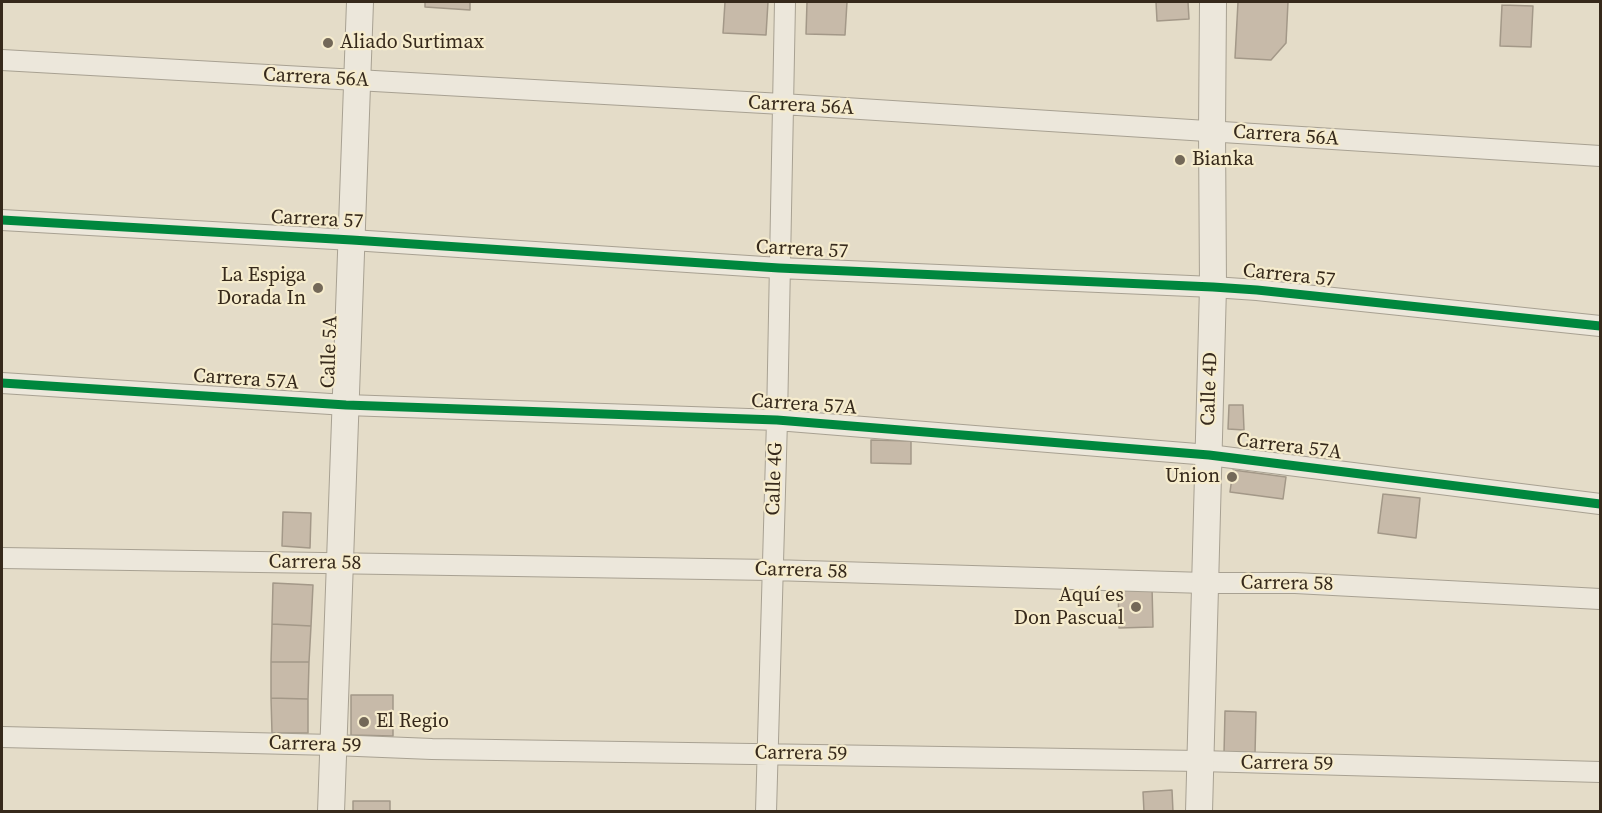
<!DOCTYPE html>
<meta charset="utf-8">
<style>
body{margin:0}
#map{position:relative;width:1602px;height:813px;overflow:hidden;background:#e4dcc8;font-family:"Source Serif 4",serif}
canvas{display:block}
.frame{position:absolute;inset:0;border:3px solid #36291b;pointer-events:none}
</style>
<div id="map">
<canvas width="1602" height="813"></canvas>
<div class="frame"></div>
</div>
<script>
const ctx = document.querySelector('canvas').getContext('2d');
ctx.lineJoin = 'round';
function paint(path, color) { ctx.fillStyle = color; ctx.fill(path, 'evenodd'); }
const poly = rows => new Path2D(rows.map(r => 'M' + r).join(''));
function strokePath(path, color, width, dash) { ctx.strokeStyle = color; ctx.lineWidth = width; ctx.lineCap = dash ? 'butt' : 'round'; ctx.setLineDash(dash || []); ctx.stroke(path); }
function label(font, color, halo, rows, align = 'center') {
  ctx.font = font + ' "Source Serif 4",serif'; ctx.lineWidth = 4.5; ctx.setLineDash([]); ctx.textBaseline = 'middle'; ctx.strokeStyle = halo; ctx.fillStyle = color; for (const [text, x, y, turn = 0] of rows) {
    ctx.save(); ctx.translate(x, y); ctx.rotate((+turn || 0) * Math.PI / 180); ctx.textAlign = isNaN(turn) ? turn : align; if (halo) ctx.strokeText(text, 0, 0); ctx.fillText(text, 0, 0); ctx.restore();
  }
}
const building = poly([
 [425,2,470,2,470,10,425,7,425,2],
 [725,2,768,2,766,35,723,33,725,2],
 [807,2,847,2,845,35,806,34,807,2],
 [1156,2,1188,2,1189,19,1157,21,1156,2],
 [1238,2,1288,2,1286,43,1271,60,1235,58,1238,2],
 [1502,5,1533,6,1531,47,1500,46,1502,5],
 [1229,405,1243,405,1244,430,1228,429,1229,405],
 [871,440,911,441,911,464,871,463,871,440],
 [1233,470,1286,477,1283,499,1230,492,1233,470],
 [1383,494,1420,498,1416,538,1378,533,1383,494],
 [283,512,311,513,310,548,282,546,283,512],
 [273,583,313,585,311,626,272,624,273,583],
 [1152,587,1153,627,1119,628,1118,588,1152,587],
 [272,624,311,626,309,662,271,662,272,624],
 [271,662,309,662,308,699,271,698,271,662],
 [351,695,393,695,393,736,351,735,351,695],
 [271,698,308,699,308,733,272,733,271,698],
 [1225,711,1256,712,1255,754,1224,754,1225,711],
 [1172,790,1173,812,1144,812,1143,792,1172,790],
 [353,801,390,801,390,812,353,812,353,801]
]);
paint(building, '#c7baa9');
strokePath(building, '#a39888', 1.5);
const minor = poly([
 [2,60,782,104,1600,156],
 [2,220,352,240,779,268,1213,287,1257,290,1600,326],
 [2,383,346,405,777,420,1209,455,1600,504],
 [2,558,772,570,1205,583,1295,583,1600,599],
 [2,737,333,745,432,749,1200,761,1600,772],
 [766,812,777,420,785,2]
]);
const tertiary = poly([
 [331,812,360,2],
 [1199,812,1213,287,1212,131,1213,2]
]);
strokePath(minor, '#a8a192', 22);
strokePath(tertiary, '#a8a192', 28);
strokePath(minor, '#ece7db', 20);
strokePath(tertiary, '#ece7db', 26);
strokePath(poly([
 [2,220,352,240,779,268,1213,287,1257,290,1600,326],
 [2,383,346,405,777,420,1209,455,1600,504]
]), '#00873e', 9);
for (const [x, y, r, color] of [
 [328,43,6,"#736858"],
 [1180,160,6,"#736858"],
 [318,288,6,"#736858"],
 [1232,477,6,"#736858"],
 [1136,607,6,"#736858"],
 [364,722,6,"#736858"]
]) { const dot = new Path2D(); dot.arc(x, y, r, 0, 2 * Math.PI); ctx.fillStyle = color; ctx.fill(dot); strokePath(dot, '#f6eccd', 2); }
label('20px', '#36291b', '#f6eccd', [
 ["Aliado Surtimax",340,43],
 ["Bianka",1192,160],
 ["La Espiga",306,276,"right"],
 ["Dorada In",306,299,"right"],
 ["Union",1220,477,"right"],
 ["Aquí es",1124,596,"right"],
 ["Don Pascual",1124,619,"right"],
 ["El Regio",376,722]
], 'left');
label('20px', '#36291b', '#f6eccd', [
 ["Carrera 56A",316,78,3],
 ["Carrera 56A",801,106,3],
 ["Carrera 56A",1286,136,4],
 ["Carrera 57",317,220,3],
 ["Carrera 57",802,250,3],
 ["Carrera 57",1289,276,6],
 ["Calle 5A",330,352,-88],
 ["Carrera 57A",246,380,4],
 ["Calle 4D",1210,389,-88],
 ["Carrera 57A",804,405,4],
 ["Carrera 57A",1289,447,7],
 ["Calle 4G",775,479,-88],
 ["Carrera 58",315,563,1],
 ["Carrera 58",801,571,2],
 ["Carrera 58",1287,584,1],
 ["Carrera 59",315,745,2],
 ["Carrera 59",801,754,1],
 ["Carrera 59",1287,764,1]
]);
</script>
